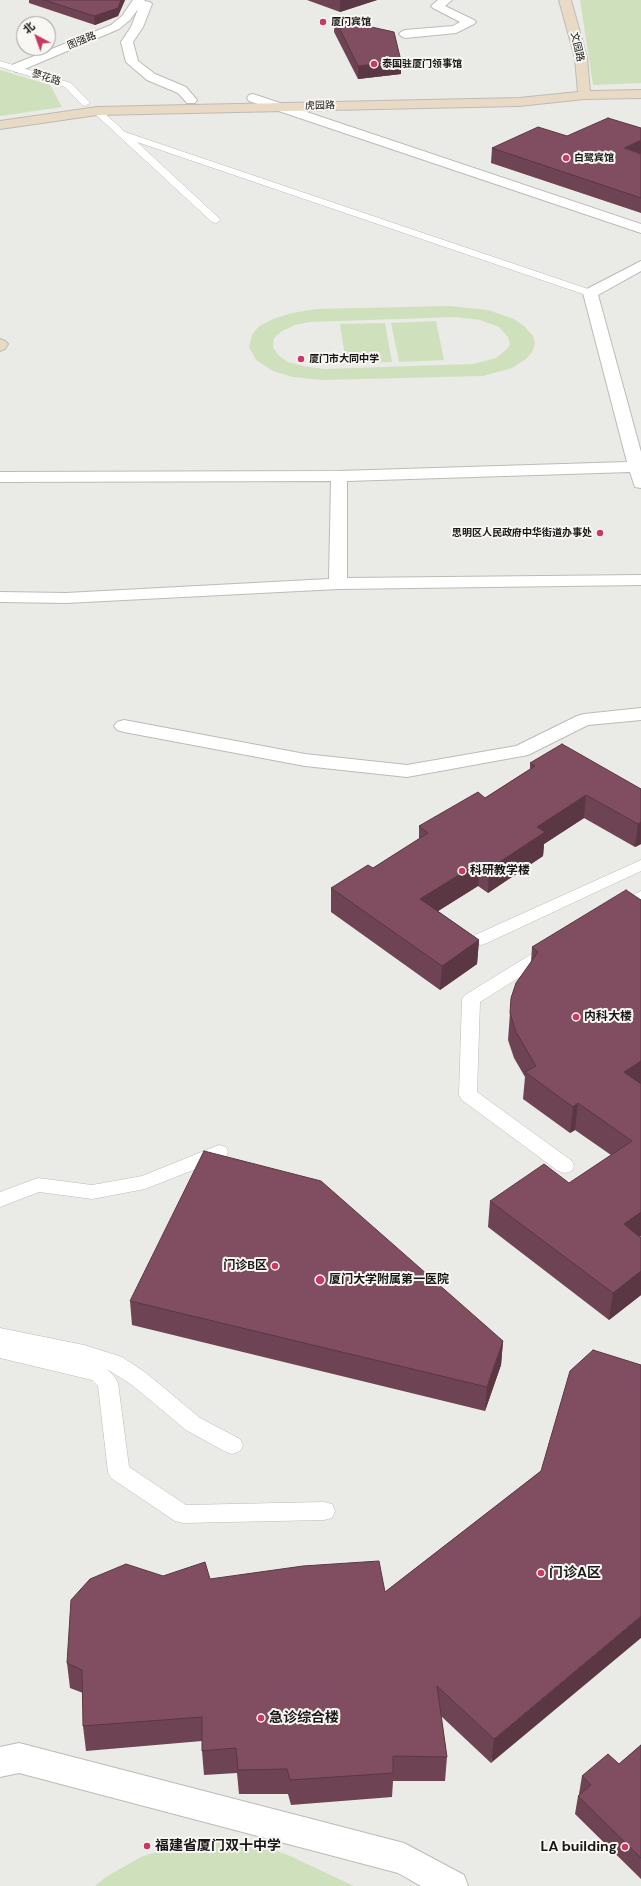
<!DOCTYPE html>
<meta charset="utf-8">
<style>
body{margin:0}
#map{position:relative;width:641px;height:1886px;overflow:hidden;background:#eaeae6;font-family:"DM Sans","Noto Sans SC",sans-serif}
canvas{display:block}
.north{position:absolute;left:16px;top:16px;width:40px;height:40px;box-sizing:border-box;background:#f8f7f4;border:1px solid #9e9d9b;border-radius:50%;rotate:319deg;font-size:11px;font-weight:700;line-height:16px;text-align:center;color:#181716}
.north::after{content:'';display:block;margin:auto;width:14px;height:18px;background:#c93a63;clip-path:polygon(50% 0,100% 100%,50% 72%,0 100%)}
</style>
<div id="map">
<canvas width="641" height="1886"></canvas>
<div class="north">北</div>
</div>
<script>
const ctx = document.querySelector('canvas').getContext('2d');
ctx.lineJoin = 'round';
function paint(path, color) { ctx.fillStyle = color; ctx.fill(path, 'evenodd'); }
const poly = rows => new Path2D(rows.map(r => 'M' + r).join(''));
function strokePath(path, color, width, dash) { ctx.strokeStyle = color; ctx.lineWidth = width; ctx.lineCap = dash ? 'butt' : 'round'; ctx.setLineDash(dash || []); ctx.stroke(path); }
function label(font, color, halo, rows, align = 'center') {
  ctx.font = font + ' "DM Sans","Noto Sans SC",sans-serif'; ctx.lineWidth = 4; ctx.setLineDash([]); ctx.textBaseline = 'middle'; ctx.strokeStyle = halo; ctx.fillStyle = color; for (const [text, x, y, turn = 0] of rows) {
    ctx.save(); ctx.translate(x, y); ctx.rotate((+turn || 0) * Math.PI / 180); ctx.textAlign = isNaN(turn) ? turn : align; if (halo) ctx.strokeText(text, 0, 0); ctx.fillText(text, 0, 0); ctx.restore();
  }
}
paint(poly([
 [580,0,641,0,641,83,593,85],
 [0,70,50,85,62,107,0,116],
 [450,306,488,310,514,319,524,326,533,336,535,343,532,352,526,359,512,368,483,376,321,380,293,377,273,371,256,360,249,347,252,335,259,326,273,319,292,313,316,309],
 [456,317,480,320,499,327,508,337,510,344,507,349,496,358,473,364,324,369,303,366,288,362,278,355,273,347,274,338,282,331,295,325,309,322],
 [436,321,444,360,399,362,391,323],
 [385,323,392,362,346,363,340,324],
 [216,1840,254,1844,272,1849,290,1856,354,1886,95,1886,106,1877,141,1857,177,1845]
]), '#cee1bc');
const lane = poly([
 [0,61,71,83,90,103,85,106,82,105,65,87,0,67,0,61],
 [97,108,100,109,125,132,594,291,596,293,594,295,586,295,137,142,221,220,216,223,212,222,94,113,92,111,97,108],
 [641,860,641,871,487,943,481,945,475,943,473,939,475,935,641,860],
 [641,891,641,903,624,913,618,914,612,913,610,909,612,905,641,891],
 [549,945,555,947,558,951,555,955,480,1002,477,1092,572,1161,574,1166,572,1171,565,1173,558,1171,462,1100,459,1095,462,999,465,995,543,947,549,945],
 [219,1145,226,1147,228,1152,226,1157,145,1189,92,1199,39,1192,0,1207,0,1192,38,1178,92,1185,142,1176,219,1145],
 [0,1328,84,1345,122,1357,146,1373,200,1418,240,1439,243,1445,240,1451,232,1454,224,1451,186,1430,132,1385,107,1369,115,1377,118,1383,129,1467,186,1505,324,1502,332,1504,335,1511,332,1518,324,1520,183,1523,175,1521,111,1478,108,1472,98,1386,92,1380,0,1358,0,1328]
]);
const street = poly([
 [133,0,145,0,144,1,150,2,152,4,143,27,133,42,138,61,155,74,186,87,197,100,195,103,187,103,178,93,147,80,126,62,121,42,131,27,138,9,130,20,119,29,20,71,16,72,10,68,12,65,111,25,122,16,133,0],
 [438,0,452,0,445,6,474,20,476,22,474,24,456,33,405,38,401,36,399,34,401,32,405,30,453,26,460,22,433,8,431,6,438,0],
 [253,94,641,224,641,233,249,101,247,98,249,95,253,94],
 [641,261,641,271,598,295,641,452,641,488,635,487,630,472,347,481,347,578,641,575,641,585,338,589,66,603,0,602,0,592,66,593,329,579,331,481,0,482,0,472,339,471,627,462,583,293,585,290,641,261],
 [641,708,641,720,588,725,528,755,407,777,305,766,124,732,117,730,114,726,117,722,124,720,305,754,407,765,516,746,577,716,584,714,641,708],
 [19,1743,404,1843,464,1875,468,1886,421,1886,398,1873,19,1773,0,1777,0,1747,19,1743]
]);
const secondary = poly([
 [559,0,571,0,587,58,590,91,641,90,641,98,584,99,519,106,97,115,0,129,0,121,97,107,519,98,578,92,575,58,559,0],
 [0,339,5,341,8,344,5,349,0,351,0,339]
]);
strokePath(lane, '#bcbbb8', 1);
strokePath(street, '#bcbbb8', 2);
strokePath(secondary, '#bcbbb8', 2);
paint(lane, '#fff');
paint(street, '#fff');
paint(secondary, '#e9dac5');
paint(poly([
 [29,0,125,0,118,16,95,25,29,3],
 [307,0,377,0,340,12],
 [335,19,401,61,401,74,358,79,334,32],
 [567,136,641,154,641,213,491,163,492,148],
 [530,763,641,789,641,844,635,847,584,818,544,844,543,856,488,893,478,886,438,911,479,940,477,964,440,990,331,912,331,888,373,868,419,839,419,826,485,798,530,769],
 [641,900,641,1236,640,1237,641,1238,641,1295,609,1320,488,1227,490,1201,569,1183,611,1155,575,1130,570,1133,523,1099,525,1077,514,1058,508,1040,510,1013,531,962,532,947],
 [130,1301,503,1341,501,1365,485,1411,132,1325],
 [541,1471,491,1763,441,1716,447,1757,445,1781,393,1781,392,1797,291,1805,288,1794,239,1794,237,1773,204,1775,202,1751,202,1741,86,1751,83,1726,83,1693,70,1688,67,1663,163,1576,210,1579,385,1592],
 [641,1745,641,1879,575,1814,578,1796,579,1795,579,1794,582,1776,619,1764]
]), '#6e4353');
paint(poly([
 [121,0,125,0,118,16,95,25,94,16],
 [340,0,377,0,340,12],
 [401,61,401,74,358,79,358,66],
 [641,140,641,154,624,148],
 [586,795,584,818,544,844,543,856,488,893,489,869,537,827],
 [641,822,641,844,635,847,638,824],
 [480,862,478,886,419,923,420,899],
 [479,940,477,964,440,990,442,966],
 [641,1061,641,1085,624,1072],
 [578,1103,575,1130,570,1133,573,1107],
 [641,1212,641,1236,621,1250,624,1224],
 [641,1271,641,1295,609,1320,613,1293],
 [503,1341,501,1365,485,1411,487,1387],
 [641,1616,641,1638,491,1763,494,1739]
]), '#5a3743');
const building = poly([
 [44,0,121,0,118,8,94,16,44,0],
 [335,19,394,32,401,61,358,66,335,19],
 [608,118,641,128,641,140,624,148,641,154,641,198,492,148,538,127,567,136,608,118],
 [562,744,641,789,641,822,638,824,586,795,537,827,545,832,489,869,480,862,420,899,479,940,442,966,331,888,368,865,373,868,428,833,419,826,478,792,485,798,535,766,530,763,562,744],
 [626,890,641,900,641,1061,624,1072,641,1084,641,1212,624,1224,641,1238,641,1271,613,1293,490,1201,544,1164,569,1183,632,1141,578,1103,573,1107,525,1072,536,1066,516,1032,510,1013,511,998,516,983,538,952,532,947,626,890],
 [204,1151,321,1181,503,1341,487,1387,130,1301,204,1151],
 [593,1350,641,1365,641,1616,494,1739,437,1686,447,1757,393,1756,393,1773,290,1780,287,1769,238,1770,236,1748,202,1751,202,1717,83,1726,82,1670,67,1663,71,1600,90,1579,126,1564,163,1576,205,1562,210,1579,303,1566,379,1561,385,1592,541,1471,570,1371,593,1350],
 [641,1745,641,1858,578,1796,591,1785,582,1776,608,1754,619,1764,641,1745]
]);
paint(building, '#804e60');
strokePath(building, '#5a3743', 1);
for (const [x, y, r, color] of [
 [323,22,4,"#c93a63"],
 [374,64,4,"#c93a63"],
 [566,158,4,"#c93a63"],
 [301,359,4,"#c93a63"],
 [600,533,4,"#c93a63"],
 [462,871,4,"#c93a63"],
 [576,1017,4,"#c93a63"],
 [275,1266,4,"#c93a63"],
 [320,1280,5,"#c93a63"],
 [541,1573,4,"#c93a63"],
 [261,1718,4,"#c93a63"],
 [147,1846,4,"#c93a63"],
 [625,1847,4,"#c93a63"]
]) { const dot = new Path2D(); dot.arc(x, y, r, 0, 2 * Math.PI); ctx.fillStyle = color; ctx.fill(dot); strokePath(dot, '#f8f7f4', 1.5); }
label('bold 10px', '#181716', '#f8f7f4', [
 ["厦门宾馆",331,22],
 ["泰国驻厦门领事馆",382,64],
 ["白鹭宾馆",574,158],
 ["厦门市大同中学",309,359],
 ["思明区人民政府中华街道办事处",592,533,"right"]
], 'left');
label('10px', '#181716', '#f8f7f4', [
 ["图强路",82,41,-22],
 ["文园路",577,47,77],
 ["蓼花路",46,78,17],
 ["虎园路",320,106,-1]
]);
label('bold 12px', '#181716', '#f8f7f4', [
 ["科研教学楼",470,871],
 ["内科大楼",584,1017],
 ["门诊B区",267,1266,"right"],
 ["厦门大学附属第一医院",329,1280]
], 'left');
label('bold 14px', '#181716', '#f8f7f4', [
 ["门诊A区",549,1573],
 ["急诊综合楼",269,1718],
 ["福建省厦门双十中学",155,1846],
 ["LA building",617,1847,"right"]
], 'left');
</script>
